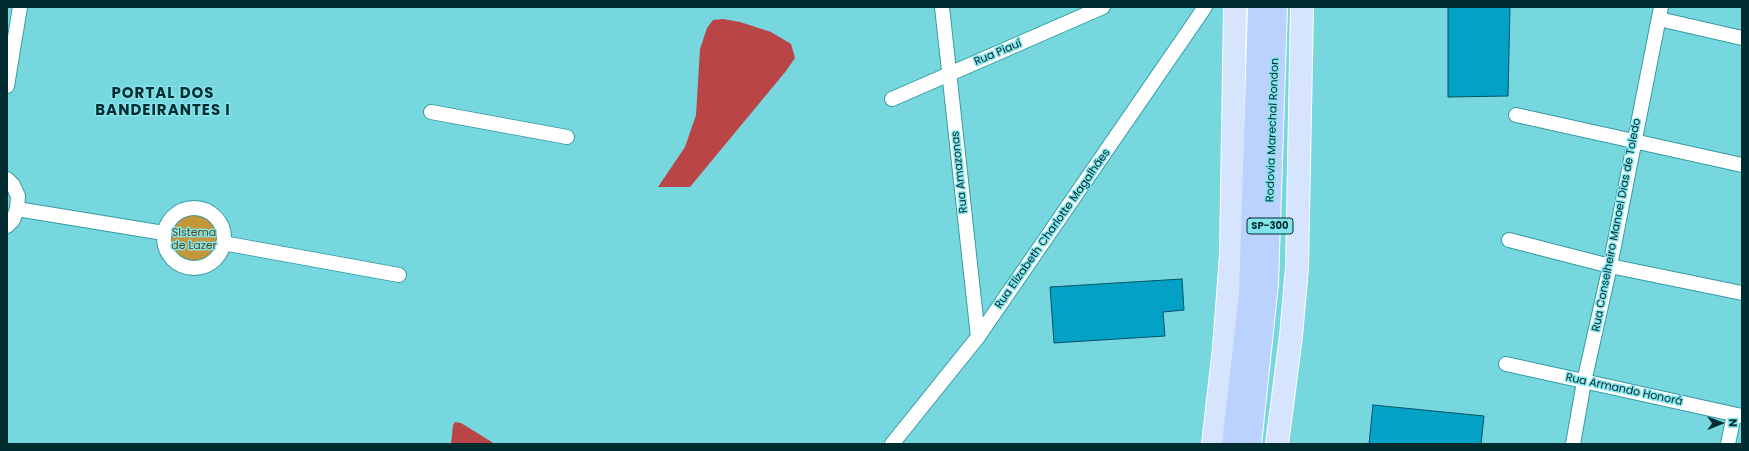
<!DOCTYPE html>
<meta charset="utf-8">
<style>
body{margin:0}
#map{position:relative;width:1749px;height:451px;overflow:hidden;background:#76d7de;font-family:Poppins,sans-serif}
canvas{display:block}
.frame{position:absolute;inset:0;border:8px solid #002c2f;pointer-events:none}
.north{position:absolute;left:1701px;top:403px;width:40px;height:40px;-webkit-text-stroke:3px #83e4ec;paint-order:stroke;rotate:89deg;font-size:11px;font-weight:700;line-height:16px;text-align:center;color:#002c2f}
.north::after{content:'';display:block;margin:auto;width:14px;height:18px;background:#002c2f;clip-path:polygon(50% 0,100% 100%,50% 72%,0 100%)}
</style>
<div id="map">
<canvas width="1749" height="451"></canvas>
<div class="frame"></div>
<div class="north">N</div>
</div>
<script>
const ctx = document.querySelector('canvas').getContext('2d');
ctx.lineJoin = 'round';
function paint(path, color) { ctx.fillStyle = color; ctx.fill(path, 'evenodd'); }
const poly = rows => new Path2D(rows.map(r => 'M' + r).join(''));
function strokePath(path, color, width, dash) { ctx.strokeStyle = color; ctx.lineWidth = width; ctx.lineCap = dash ? 'butt' : 'round'; ctx.setLineDash(dash || []); ctx.stroke(path); }
function label(font, color, halo, rows, align = 'center') {
  ctx.font = font + ' Poppins,sans-serif'; ctx.lineWidth = 3; ctx.setLineDash([]); ctx.textBaseline = 'middle'; ctx.strokeStyle = halo; ctx.fillStyle = color; for (const [text, x, y, turn = 0] of rows) {
    ctx.save(); ctx.translate(x, y); ctx.rotate((+turn || 0) * Math.PI / 180); ctx.textAlign = isNaN(turn) ? turn : align; if (halo) ctx.strokeText(text, 0, 0); ctx.fillText(text, 0, 0); ctx.restore();
  }
}
paint(poly([
 '170 239a24 24 0 1 1 48 0a24 24 0 1 1-48 0Z'
]), '#c49739');
paint(poly([
 [723,19,740,22,771,32,791,44,795,58,786,71,690,187,658,187,685,147,696,115,700,49,707,28,713,20],
 [455,422,461,423,495,444,451,444,453,425]
]), '#ba4547');
const building = poly([
 [1448,7,1510,7,1508,96,1448,97,1448,7],
 [1182,279,1184,310,1163,312,1165,336,1054,343,1050,287,1182,279],
 [1373,405,1484,416,1481,444,1369,444,1373,405]
]);
paint(building, '#04a1c6');
strokePath(building, '#055266', 1);
const street = poly([
 [942,7,978,337],
 [1659,19,1742,38],
 [7,86,20,7],
 [892,99,1103,7],
 [431,112,567,137],
 [1516,115,1742,165],
 [7,179,13,185,18,196,17,209,13,220,7,226],
 '164 238a30 30 0 1 1 60 0a30 30 0 1 1-60 0Z',
 [17,209,164,233],
 [1509,240,1610,266,1742,293],
 [223,243,399,275],
 [1506,364,1742,416],
 [892,444,978,337,1205,7],
 [1573,444,1584,382,1610,266,1661,7],
 [1728,444,1734,415]
]);
const primary = poly([
 [1213,444,1224,348,1231,255,1235,7],
 [1277,444,1291,336,1297,268,1302,7]
]);
const highway = poly([
 [1233,444,1250,294,1259,7],
 [1250,444,1267,284,1276,7]
]);
strokePath(street, '#369ca3', 16);
strokePath(primary, '#fff', 24);
strokePath(highway, '#fff', 24);
strokePath(street, '#fff', 14);
strokePath(primary, '#d6e4fe', 22);
strokePath(highway, '#bad2fd', 22);
for (const [x, y, w] of [
 [1270,226,46]
]) { const box = new Path2D(); box.roundRect(x - w / 2, y - 8, w, 16, 3); ctx.fillStyle = '#83e4ec'; ctx.fill(box); strokePath(box, '#002c2f', 1); }
label('bold 10px', '#002c2f', null, [
 ["SP-300",1270,226]
]);
label('11px', '#002c2f', '#83e4ec', [
 ["Rua Piauí",998,53,-23],
 ["Rodovia Marechal Rondon",1273,130,-88],
 ["Rua Amazonas",960,172,-96],
 ["Rua Conselheiro Manoel Dias de Toledo",1617,225,-79],
 ["Rua Elizabeth Charlotte Magalhães",1053,229,-55],
 ["Rua Armando Honorá",1624,390,12]
]);
label('11px', '#5f4716', '#83e4ec', [
 ["SIstema",194,233],
 ["de Lazer",194,246]
]);
ctx.letterSpacing = '1px';
label('bold 15px', '#002c2f', '#83e4ec', [
 ["PORTAL DOS",163,94],
 ["BANDEIRANTES I",163,111]
]);
ctx.letterSpacing = '0px';
</script>
